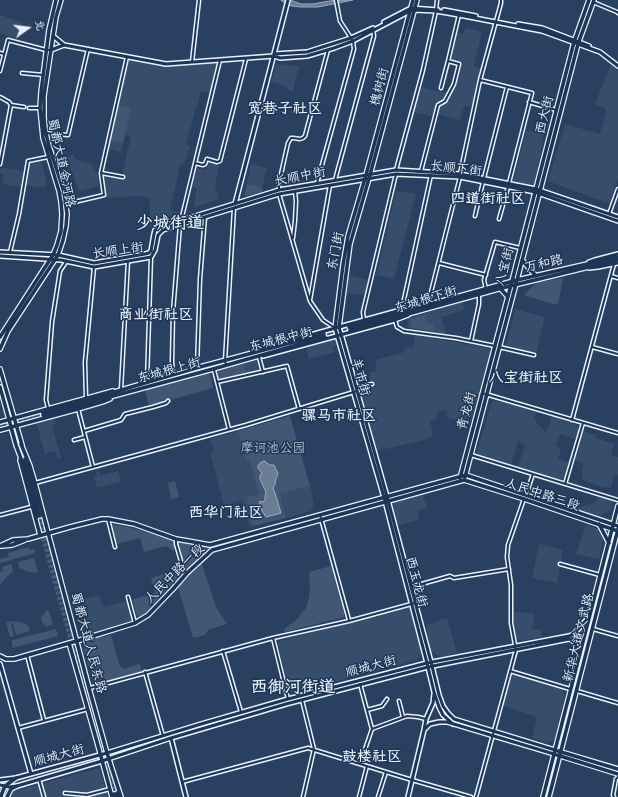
<!DOCTYPE html>
<meta charset="utf-8">
<style>
body{margin:0}
#map{position:relative;width:618px;height:797px;overflow:hidden;background:#294061;font-family:Itim,"LXGW WenKai TC",sans-serif}
canvas{display:block}
.north{position:absolute;left:8px;top:8px;width:40px;height:40px;-webkit-text-stroke:3px #1d3557;paint-order:stroke;rotate:76deg;font-size:11px;font-weight:700;line-height:16px;text-align:center;color:#e8f1f8}
.north::after{content:'';display:block;margin:auto;width:14px;height:18px;background:#e8f1f8;clip-path:polygon(50% 0,100% 100%,50% 72%,0 100%)}
</style>
<div id="map">
<canvas width="618" height="797"></canvas>
<div class="north">北</div>
</div>
<script>
const ctx = document.querySelector('canvas').getContext('2d');
ctx.lineJoin = 'round';
function paint(path, color) { ctx.fillStyle = color; ctx.fill(path, 'evenodd'); }
const poly = rows => new Path2D(rows.map(r => 'M' + r).join(''));
function strokePath(path, color, width, dash) { ctx.strokeStyle = color; ctx.lineWidth = width; ctx.lineCap = dash ? 'butt' : 'round'; ctx.setLineDash(dash || []); ctx.stroke(path); }
function label(font, color, halo, rows, align = 'center') {
  ctx.font = font + ' Itim,"LXGW WenKai TC",sans-serif'; ctx.lineWidth = 3; ctx.setLineDash([]); ctx.textBaseline = 'middle'; ctx.strokeStyle = halo; ctx.fillStyle = color; for (const [text, x, y, turn = 0] of rows) {
    ctx.save(); ctx.translate(x, y); ctx.rotate((+turn || 0) * Math.PI / 180); ctx.textAlign = isNaN(turn) ? turn : align; if (halo) ctx.strokeText(text, 0, 0); ctx.fillText(text, 0, 0); ctx.restore();
  }
}
paint(poly([
 [0,15,22,22,18,39,0,33],
 [466,28,482,32,474,66,481,69,472,107,464,106,460,120,436,114,438,105,445,101,454,84,459,64,448,61,457,33,463,34],
 [128,60,149,63,169,65,219,61,211,93,201,91,197,107,196,107,186,144,190,146,184,164,180,164,177,180,170,210,181,213,180,220,158,226,151,227,149,198,138,196,106,198,104,172,122,176,131,137,125,135,121,152,108,149],
 [276,64,299,66,293,91,286,89,286,86,272,82],
 [611,64,618,69,618,178,610,204,548,181,565,124,600,134,607,109,595,104],
 [420,87,447,93,444,100,436,105,433,116,413,112],
 [526,131,544,133,535,187,513,182],
 [73,155,75,159,77,159,79,161,92,164,98,176,99,186,79,191,66,157],
 [41,161,47,185,43,188,22,185,21,187,2,184,4,175,0,174,1,167,28,172,30,162],
 [208,162,219,165,215,185,219,199,193,208,197,189,192,187,197,168,206,170],
 [251,164,267,168,262,188,247,184],
 [396,191,416,194,394,279,377,275,377,272],
 [347,275,369,280,365,295,344,293],
 [462,301,464,310,442,317,440,308],
 [439,309,447,335,407,327,408,318],
 [515,309,545,317,536,354,506,346],
 [415,335,488,348,491,352,470,423,447,418,446,411,437,411,437,419,430,421,433,434,428,439,377,451,360,388,372,385,369,373,377,370,375,360,405,352,404,348,413,347],
 [333,340,336,343,337,346,333,347,335,352,309,359,306,346],
 [257,359,258,360,261,371,247,375,244,363],
 [497,400,536,412,534,419,544,431,546,432,552,416,576,425,579,429,575,439,561,434,555,446,561,449,558,459,570,463,566,478,560,480,518,467,525,445,518,441,511,465,476,454,492,402],
 [54,417,55,424,52,425,61,458,58,459,55,451,45,454,36,422],
 [238,431,246,460,249,460,259,495,246,498,253,526,250,527,242,500,224,505,210,453,214,452,210,439],
 [583,431,596,435,595,438,614,444,611,455,618,457,618,475,615,474,611,488,606,487,606,488,593,484,581,479,583,473,582,471,584,463,575,460],
 [99,471,100,476,118,471,121,482,97,488,94,477,97,477,96,472],
 [310,486,314,504,311,511,286,518,280,494],
 [423,494,427,508,417,510,419,520,398,525,393,504,397,501],
 [598,497,612,501,613,503,611,510,599,516,574,509,596,502],
 [586,525,598,529,603,540,599,559,576,554],
 [539,544,563,550,557,583,532,578],
 [99,595,100,596,103,607,127,601,132,621,128,624,85,637,83,635,74,604,82,600],
 [408,607,410,608,421,652,417,660,293,693,289,690,278,644,279,641],
 [512,612,535,613,532,629,541,630,542,637,521,641,516,639,512,617],
 [447,618,457,653,441,657,431,651,426,625],
 [511,673,562,689,565,696,555,739,549,743,532,738,537,717,501,705],
 [99,768,108,797,10,797,11,792]
]), '#364d6b');
paint(poly([
 [118,105,131,108,123,143,110,140],
 [247,184,262,188,263,192,246,196,244,195],
 [563,278,559,300,556,305,524,295,537,282],
 [425,315,427,323,434,324,433,331,410,328,411,319],
 [244,363,247,375,219,380,217,375,219,370],
 [207,373,210,374,213,388,149,406,145,389],
 [290,416,310,486,280,494,286,518,253,526,246,498,259,494,249,460,246,460,238,431],
 [175,481,179,497,171,499,168,483],
 [112,524,132,528,174,540,176,548,172,551,171,549,166,546,144,552,140,538,117,544],
 [179,541,208,546,209,548,208,550,187,569,184,566,178,543],
 [29,547,29,550,35,549,35,553,0,563,0,559,9,557,8,553],
 [34,558,38,572,34,573,24,570,19,568,18,562],
 [178,562,179,566,181,566,184,572,146,612,139,617,137,616,133,601,134,599,155,593,151,578,177,570,178,569,177,567,176,566,176,563],
 [11,564,13,571,5,579,0,585,0,572,3,571,2,567],
 [202,564,216,607,227,624,208,630,205,635,193,638,178,587,189,575],
 [331,566,344,613,344,617,285,632,284,629,297,619,306,608,309,597,310,588,309,572],
 [47,610,49,611,53,625,45,627,44,623,43,624,41,618],
 [13,621,27,624,29,627,30,631,16,635,13,623,11,624,14,636,10,637,6,623],
 [56,629,58,636,12,648,12,640],
 [111,635,120,667,122,667,123,669,140,664,142,671,98,684,93,682,83,647,86,641]
]), '#415774');
const water = poly([
 [281,0,290,0,301,4,312,4,336,0,353,0,318,7,301,7,292,6,284,3,281,0],
 [264,461,270,465,274,465,278,474,276,478,275,484,273,488,275,493,281,513,266,517,259,505,260,501,263,502,265,500,265,496,266,492,260,479,260,475,262,473,258,468,258,466,260,463,264,461]
]);
paint(water, '#6b7c95');
strokePath(water, '#9dabbd', 1);
strokePath(poly([
 [324,334,349,327],
 [325,337,350,330],
 [0,424,43,413],
 [0,427,43,415],
 [40,516,87,686],
 [37,517,75,657,114,794],
 [107,759,117,793]
]), '#465b78', 3.5, [3.5, 2]);
const street = poly([
 [593,2,617,12,618,13],
 [0,53,4,54],
 [192,62,199,0],
 [0,71,8,40,46,50,51,50],
 [22,73,43,75],
 [480,80,532,93,509,183],
 [441,88,448,61],
 [0,97,9,102,11,105,24,107],
 [529,102,556,110],
 [29,108,40,108],
 [46,133,68,135,88,49],
 [195,163,203,165,205,164,207,159,217,162,220,161,246,59],
 [0,164,11,105],
 [396,170,423,70,436,11,437,0],
 [421,171,438,105,445,101,454,84,459,64,448,61,459,15],
 [101,173,123,177],
 [460,174,480,80,501,3,501,0],
 [484,178,507,87],
 [335,180,374,36,373,30],
 [317,183,354,49,353,41,340,21,336,0],
 [279,190,279,183,288,143,291,138,293,138,300,139,303,138,305,136,328,50],
 [279,194,310,301,323,320,335,328],
 [66,204,104,195,101,173,127,57],
 [609,214,618,189],
 [475,216,483,182],
 [499,219,508,187],
 [181,221,220,60],
 [293,238,295,221,296,201,295,191],
 [10,252,19,214,28,161,48,157],
 [439,263,486,275],
 [611,276,618,278],
 [486,289,484,280,495,242,520,248],
 [310,300,330,185],
 [428,304,460,177],
 [404,309,403,304,431,175],
 [364,320,363,312,396,174],
 [395,320,397,327,404,331,456,338,495,346],
 [471,341,479,304,479,295],
 [499,347,534,355],
 [592,347,618,354],
 [259,357,263,372],
 [226,365,225,361,234,208],
 [197,367,200,279,205,217],
 [214,370,229,429],
 [173,374,172,362,173,312,180,225],
 [147,381,151,257],
 [217,382,287,366,299,409],
 [356,388,372,384],
 [121,389,128,261],
 [482,393,618,433],
 [86,398,85,362,94,267],
 [48,408,46,400,52,322,60,271,66,262],
 [78,409,93,467],
 [572,420,614,264],
 [84,431,121,420,125,414,153,407,166,403,168,401],
 [74,440,85,437],
 [471,455,618,500],
 [35,483,246,425,357,391],
 [565,484,583,423],
 [526,495,533,474],
 [0,515,31,507],
 [320,515,349,620],
 [108,519,115,547],
 [176,540,176,544,183,568,187,573],
 [560,564,600,575],
 [411,587,450,576,454,578,509,569],
 [128,597,135,623],
 [593,629,618,636],
 [273,638,288,699],
 [223,651,241,712],
 [27,655,44,720],
 [510,671,570,689],
 [145,672,163,736],
 [360,684,372,729],
 [90,688,273,638,349,621,415,603],
 [577,691,618,703],
 [302,700,314,749,303,797],
 [399,701,403,717],
 [367,710,382,706,387,699],
 [18,728,88,709],
 [360,764,372,729,407,716,418,717,426,719],
 [39,779,44,797],
 [182,782,308,748,412,780,471,797],
 [65,793,87,795,110,789],
 [359,797,367,766],
 [378,797,386,772],
 [476,797,516,650,511,623,511,585,507,557,508,545,524,499],
 [614,797,613,795,616,779,618,777]
]);
const secondary = poly([
 [444,10,476,16],
 [384,22,411,8,438,10],
 [518,24,542,28,589,46],
 [53,36,64,45,166,64,274,56,280,58,307,56,334,48,353,41,410,11,414,10,436,11,459,15,542,31,600,52,618,66],
 [51,50,64,45],
 [274,54,307,52,351,38,373,28],
 [235,204,288,0],
 [0,252,58,255,94,263,145,254,149,253,151,251,154,234,155,230,163,226,279,190,396,170,460,174,536,189,618,217],
 [0,256,61,260,94,267,151,257,155,250,158,235,163,230,279,194,396,174,460,177,535,192,618,221],
 [589,262,595,260,618,254],
 [589,268,598,267,618,263],
 [339,327,388,500,431,662,439,695,443,706,448,713,454,719,555,750],
 [335,328,385,501,428,667,434,692,439,707,443,715,453,724],
 [261,349,268,347,339,327,401,310,410,309],
 [263,356,395,320,408,315],
 [0,664,31,774],
 [424,730,430,724,439,722,447,722,554,754],
 [171,738,186,797],
 [0,780,16,778,107,753,201,724,288,699,427,663,569,636,574,634,588,618],
 [0,785,9,787,17,786,102,761,171,738,286,704,428,667,569,639,572,640,575,643,579,654],
 [408,797,424,730,426,719,433,703,434,694]
]);
const primary = poly([
 [522,260,536,276],
 [500,288,508,297],
 [339,327,350,244,370,175,417,0],
 [349,327,517,280,618,257],
 [335,328,343,265,348,236,366,175,413,0],
 [350,330,502,288,618,260],
 [0,337,53,255,57,245,61,231,62,214,61,202,59,191,43,138,40,108,41,92,49,30,56,0],
 [0,349,8,331,58,255,63,240,66,226,67,214,64,192,49,146,45,129,44,117,44,96,53,36,56,17,61,0],
 [0,369,22,445],
 [0,387,16,445,23,464,37,517],
 [43,413,196,368,324,334],
 [43,415,213,369,325,337],
 [0,422,113,391],
 [0,430,78,409,105,401,110,399],
 [21,444,30,466,35,483,89,688,107,753,121,797],
 [25,459,40,516],
 [20,460,40,535],
 [465,477,517,280,578,44,594,0],
 [460,478,511,285,574,42,589,0],
 [599,524,609,543],
 [0,546,13,540,28,539,70,527,102,519,108,519,134,524,176,539,188,541,210,545,320,515,466,475,618,526],
 [2,546,12,545,25,540],
 [69,643,97,742,112,797],
 [0,656,6,659,14,659,80,640,135,623,148,615,173,589,187,573,212,550,464,480,524,499,618,531],
 [558,751,618,769],
 [557,755,618,774],
 [117,793,118,797],
 [114,794,115,797],
 [1,797,2,793,5,786,16,778],
 [7,797,11,789,17,786],
 [543,797,618,506],
 [549,797,618,529]
]);
strokePath(street, '#e8f1f8', 5);
strokePath(secondary, '#e8f1f8', 6);
strokePath(primary, '#e8f1f8', 6);
strokePath(street, '#1d3557', 2);
strokePath(secondary, '#1d3557', 3);
strokePath(primary, '#1d3557', 3.5);
label('13px', '#e8f1f8', '#1d3557', [
 ["槐树街",380,87,-75],
 ["西大街",545,115,-76],
 ["蜀都大道金河路",61,163,78],
 ["长顺下街",456,169,7],
 ["长顺中街",300,177,-11],
 ["长顺上街",118,251,-8],
 ["东门街",336,251,-79],
 ["万和路",544,264,-13],
 ["八宝街",505,267,-75],
 ["东城根下街",426,300,-17],
 ["东城根中街",281,340,-14],
 ["东城根上街",169,371,-15],
 ["羊市街",360,377,74],
 ["青龙街",467,411,-75],
 ["人民中路三段",542,495,18],
 ["人民中路一段",175,574,-45],
 ["西玉龙街",416,582,75],
 ["新华大道文武路",579,638,-76],
 ["蜀都大道人民东路",88,643,75],
 ["顺城大街",371,667,-15],
 ["顺城大街",59,756,-15]
]);
label('13px', '#b6c3d0', '#1d3557', [
 ["摩诃池公园",273,449]
]);
label('bold 15px', '#e8f1f8', '#1d3557', [
 ["宽巷子社区",285,109],
 ["四道街社区",488,199],
 ["商业街社区",156,315],
 ["八宝街社区",526,378],
 ["骡马市社区",339,416],
 ["西华门社区",226,513],
 ["鼓楼社区",372,757]
]);
label('bold 17px', '#e8f1f8', '#1d3557', [
 ["少城街道",170,224],
 ["西御河街道",293,688]
]);
</script>
